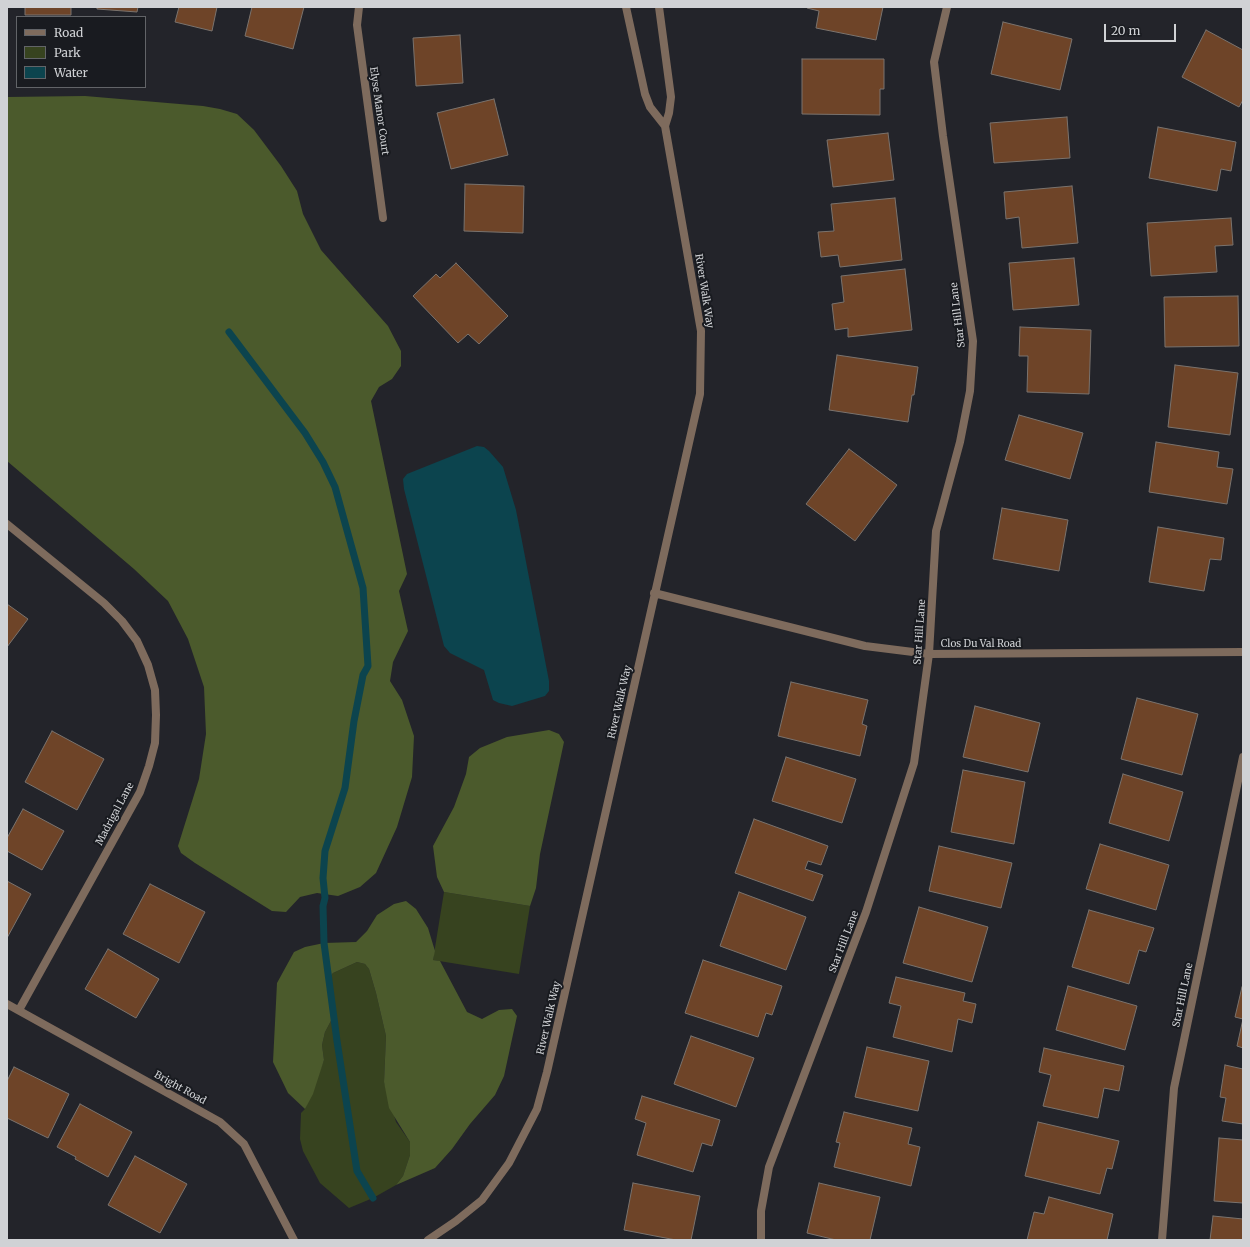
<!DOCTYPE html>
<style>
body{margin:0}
#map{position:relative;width:1250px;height:1247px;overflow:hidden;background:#23242a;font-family:Merriweather,serif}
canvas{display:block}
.frame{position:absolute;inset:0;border:8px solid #d0d2d5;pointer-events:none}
.legend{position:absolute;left:16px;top:16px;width:130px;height:72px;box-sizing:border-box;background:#191b20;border:1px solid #626468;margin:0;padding:5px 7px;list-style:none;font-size:12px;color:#d0d2d5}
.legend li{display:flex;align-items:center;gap:8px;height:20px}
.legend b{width:20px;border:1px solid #626468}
.scale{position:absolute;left:1104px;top:24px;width:72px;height:18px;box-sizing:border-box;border:2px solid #d0d2d5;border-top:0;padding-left:5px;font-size:12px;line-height:14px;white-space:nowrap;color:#d0d2d5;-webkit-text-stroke:3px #191b20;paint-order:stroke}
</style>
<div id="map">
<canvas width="1250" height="1247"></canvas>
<div class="frame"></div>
<ul class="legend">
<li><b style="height:5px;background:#7e6b5d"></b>Road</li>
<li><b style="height:11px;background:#37431f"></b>Park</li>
<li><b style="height:11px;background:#0c444e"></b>Water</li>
</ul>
<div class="scale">20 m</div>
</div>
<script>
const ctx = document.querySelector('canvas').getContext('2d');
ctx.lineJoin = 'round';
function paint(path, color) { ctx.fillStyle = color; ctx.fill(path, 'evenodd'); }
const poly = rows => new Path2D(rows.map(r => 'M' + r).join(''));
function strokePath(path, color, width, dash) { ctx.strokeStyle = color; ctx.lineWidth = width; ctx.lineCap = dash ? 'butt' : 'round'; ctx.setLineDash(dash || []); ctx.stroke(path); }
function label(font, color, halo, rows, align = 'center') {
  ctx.font = font + ' Merriweather,serif'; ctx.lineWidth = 4; ctx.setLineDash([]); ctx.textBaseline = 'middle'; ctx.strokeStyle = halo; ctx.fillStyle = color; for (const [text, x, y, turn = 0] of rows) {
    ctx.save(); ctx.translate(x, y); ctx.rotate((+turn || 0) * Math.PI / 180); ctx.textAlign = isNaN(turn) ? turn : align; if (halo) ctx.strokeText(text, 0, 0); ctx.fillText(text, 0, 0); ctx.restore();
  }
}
paint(poly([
 [444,892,530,906,519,974,433,960],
 [357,962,365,964,369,969,376,993,386,1036,384,1082,396,1122,410,1142,410,1155,403,1176,396,1185,373,1198,349,1208,320,1183,303,1151,300,1139,301,1113,305,1109,324,1060,322,1045,325,1032,333,1017,328,979,333,973]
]), '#37431f');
paint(poly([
 [85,96,203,106,220,109,237,114,254,130,281,166,297,191,303,214,321,250,388,326,401,351,401,366,392,379,379,387,371,401,407,574,399,591,408,631,393,662,390,681,402,700,414,736,412,777,397,827,376,873,360,887,338,896,317,893,300,897,286,912,272,911,195,863,181,853,178,846,199,779,206,734,204,687,188,639,168,601,134,569,7,461,7,97],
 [549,730,559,734,564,742,540,854,536,888,530,906,444,892,437,877,433,846,454,807,466,774,469,757,480,748,507,737],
 [406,901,416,909,428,928,435,951,433,960,440,961,467,1012,482,1019,499,1010,512,1009,517,1016,504,1076,495,1095,470,1124,452,1149,435,1168,396,1185,403,1176,410,1155,410,1142,389,1108,384,1082,386,1036,376,993,369,969,365,964,357,962,333,973,328,979,333,1017,325,1032,322,1045,324,1060,313,1094,305,1109,288,1093,273,1062,277,983,294,952,305,947,324,943,356,942,367,931,377,915,394,904]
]), '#4b5a2c');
paint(poly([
 [477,446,484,447,489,451,503,467,516,510,549,681,549,691,545,696,512,706,499,703,493,700,484,670,450,653,444,646,404,489,403,479,407,474]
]), '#0c444e');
strokePath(poly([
 [229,332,305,433,323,462,335,487,363,588,368,666,363,675,354,721,345,788,325,851,323,878,325,898,323,906,324,943,337,1041,357,1171,373,1198]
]), '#0c444e', 7);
const building = poly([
 [25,7,71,7,71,15,25,15,25,7],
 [97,7,138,7,137,12,97,9,97,7],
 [179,7,217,7,212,31,175,22,179,7],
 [252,7,304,7,293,49,245,36,252,7],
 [807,7,883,7,876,40,816,28,819,11,807,8,807,7],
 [1003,22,1072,39,1060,90,991,74,1003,22],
 [1206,30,1243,50,1243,100,1239,107,1182,77,1206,30],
 [460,35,463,83,416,86,413,38,460,35],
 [802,59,884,59,884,89,880,89,880,115,802,114,802,59],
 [494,99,508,155,451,169,437,113,494,99],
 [1067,117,1070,158,994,163,990,123,1067,117],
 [1158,127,1236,142,1231,171,1221,169,1217,191,1149,178,1158,127],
 [888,133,894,180,833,187,827,140,888,133],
 [465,184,524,186,523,233,464,231,465,184],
 [1072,186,1078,243,1022,248,1019,217,1006,219,1004,192,1072,186],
 [895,198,902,260,840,267,838,255,821,257,818,232,834,231,831,204,895,198],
 [1231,218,1233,245,1215,246,1217,272,1151,276,1147,223,1231,218],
 [1074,258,1079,305,1013,310,1009,263,1074,258],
 [456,263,508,316,479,344,468,334,458,343,413,296,436,274,440,278,456,263],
 [905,269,912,330,848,337,848,328,835,330,832,304,844,302,841,276,905,269],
 [1238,296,1239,346,1165,347,1164,297,1238,296],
 [1020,327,1091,330,1089,394,1027,392,1028,356,1019,356,1020,327],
 [837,355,918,367,914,395,912,395,908,422,829,410,837,355],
 [1175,365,1238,373,1230,435,1168,427,1175,365],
 [1019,415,1083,433,1070,479,1005,460,1019,415],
 [1156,442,1219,452,1217,467,1233,469,1227,504,1149,492,1156,442],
 [849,449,897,485,855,541,806,504,849,449],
 [1002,508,1068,520,1059,571,993,559,1002,508],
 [1158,527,1224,538,1221,560,1210,559,1204,591,1149,582,1158,527],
 [7,604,28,619,7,647,7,604],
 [791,682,868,700,862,724,867,726,860,756,778,736,791,682],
 [1137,698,1198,714,1182,775,1121,759,1137,698],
 [975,706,1040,723,1028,772,963,757,975,706],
 [52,731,104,759,77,810,25,782,52,731],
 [786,757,856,779,842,823,772,801,786,757],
 [963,770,1025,782,1014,844,951,832,963,770],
 [1123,774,1183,792,1169,841,1109,823,1123,774],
 [23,809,64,831,42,870,7,851,7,838,23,809],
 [754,819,828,846,821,865,808,861,805,869,823,875,813,901,735,873,754,819],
 [1100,844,1169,865,1156,910,1086,889,1100,844],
 [939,846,1012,863,1001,908,929,891,939,846],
 [7,881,31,894,7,938,7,881],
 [150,884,205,912,179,963,123,934,150,884],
 [739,892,806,917,786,970,720,946,739,892],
 [919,907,988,927,972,982,903,963,919,907],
 [1089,910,1154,928,1146,952,1139,950,1129,984,1072,967,1089,910],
 [108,949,159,979,136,1018,85,989,108,949],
 [703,960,782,986,772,1015,766,1013,758,1037,685,1013,703,960],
 [896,977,965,993,963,1001,976,1004,972,1023,958,1019,952,1052,893,1037,901,1006,889,1003,896,977],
 [1068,986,1137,1006,1125,1050,1056,1030,1068,986],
 [1242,987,1243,987,1243,1048,1237,1046,1243,1019,1235,1017,1242,987],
 [691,1036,754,1058,736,1107,674,1084,691,1036],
 [867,1047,929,1061,918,1111,855,1097,867,1047],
 [1044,1048,1124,1066,1119,1091,1104,1088,1098,1118,1043,1106,1051,1075,1039,1072,1044,1048],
 [1225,1065,1243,1069,1243,1124,1222,1121,1226,1098,1220,1097,1225,1065],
 [14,1067,69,1094,48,1138,7,1118,7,1081,14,1067],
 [642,1096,720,1120,712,1146,702,1143,693,1172,637,1155,646,1123,635,1119,642,1096],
 [80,1104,132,1132,108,1177,75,1159,76,1157,57,1147,80,1104],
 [844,1112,912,1128,908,1144,920,1147,911,1186,834,1167,840,1143,836,1142,844,1112],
 [1038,1122,1119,1141,1112,1169,1107,1168,1100,1194,1025,1176,1038,1122],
 [1219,1138,1243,1140,1243,1203,1214,1201,1219,1138],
 [135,1156,187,1184,160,1233,108,1205,135,1156],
 [633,1183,700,1196,691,1240,676,1240,624,1230,633,1183],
 [819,1183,880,1197,870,1240,836,1240,807,1233,819,1183],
 [1049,1197,1113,1214,1107,1240,1027,1240,1034,1212,1044,1214,1049,1197],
 [1213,1216,1243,1219,1243,1240,1210,1240,1213,1216]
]);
paint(building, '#6e4428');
strokePath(building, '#7a736e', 1);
strokePath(poly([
 [359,7,357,25,383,218],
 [626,7,645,94,650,107,665,126],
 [7,524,104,603,122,621,137,641,148,665,155,690,156,715,155,743,149,766,140,792,19,1010],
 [654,593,865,646,929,654,1243,652],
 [7,1004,220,1122,244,1144,294,1240],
 [428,1240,456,1221,482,1200,509,1163,537,1109,547,1072,700,394,701,331,665,126,669,113,671,97,659,7],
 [761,1240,761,1211,769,1167,866,912,914,763,929,654,936,531,960,442,970,391,973,341,943,136,934,62,947,7],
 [1162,1240,1174,1088,1243,757]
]), '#7e6b5d', 8);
label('10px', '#d0d2d5', '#191b20', [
 ["Elyse Manor Court",379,111,82],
 ["River Walk Way",704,291,81],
 ["Star Hill Lane",958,315,-97],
 ["Star Hill Lane",920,632,-86],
 ["Clos Du Val Road",981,644],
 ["River Walk Way",620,702,-77],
 ["Madrigal Lane",115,814,-62],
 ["Star Hill Lane",844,942,-69],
 ["Star Hill Lane",1183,995,-78],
 ["River Walk Way",549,1018,-77],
 ["Bright Road",180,1088,29]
]);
</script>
